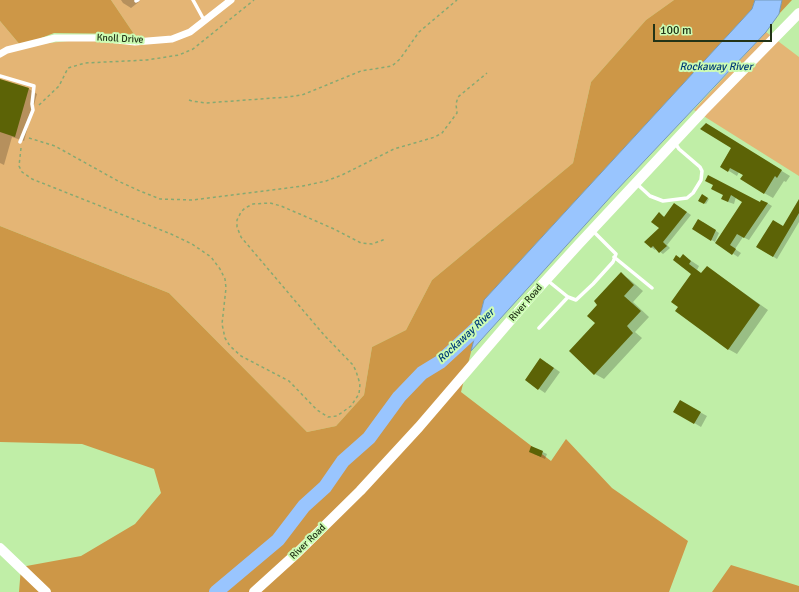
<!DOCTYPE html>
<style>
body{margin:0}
#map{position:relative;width:799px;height:592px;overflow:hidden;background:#c0eea7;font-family:Signika,sans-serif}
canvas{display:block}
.scale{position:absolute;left:653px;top:24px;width:119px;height:18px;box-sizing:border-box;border:2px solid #223317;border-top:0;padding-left:5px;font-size:12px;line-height:14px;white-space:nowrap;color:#223317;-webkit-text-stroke:3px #cdfcb4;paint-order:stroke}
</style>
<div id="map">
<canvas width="799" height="592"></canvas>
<div class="scale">100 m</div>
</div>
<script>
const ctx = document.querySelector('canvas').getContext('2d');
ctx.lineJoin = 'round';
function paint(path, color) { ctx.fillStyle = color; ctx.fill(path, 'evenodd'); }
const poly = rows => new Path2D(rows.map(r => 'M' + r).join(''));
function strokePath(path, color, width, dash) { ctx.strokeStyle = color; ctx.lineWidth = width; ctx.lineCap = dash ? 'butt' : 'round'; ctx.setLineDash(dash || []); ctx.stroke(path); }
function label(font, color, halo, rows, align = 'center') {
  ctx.font = font + ' Signika,sans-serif'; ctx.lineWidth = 4; ctx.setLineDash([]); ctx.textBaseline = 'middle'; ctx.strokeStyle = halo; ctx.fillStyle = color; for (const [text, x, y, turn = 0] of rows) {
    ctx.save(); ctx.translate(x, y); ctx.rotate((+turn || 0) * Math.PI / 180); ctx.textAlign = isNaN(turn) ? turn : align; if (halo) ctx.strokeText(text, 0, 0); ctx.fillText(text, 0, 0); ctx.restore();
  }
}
paint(poly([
 [111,0,674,0,646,20,591,82,573,163,432,280,406,330,372,347,364,395,336,426,307,432,169,293,0,226,0,21,21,46,134,34],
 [766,32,799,57,799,176,694,110]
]), '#e4b575');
paint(poly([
 [0,0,111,0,134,34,54,33,21,46,0,21],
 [674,0,755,0,752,9,484,300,461,392,551,461,566,439,612,488,688,541,669,592,19,592,21,567,81,556,135,524,161,493,154,469,82,444,0,442,0,226,169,293,307,432,336,426,364,395,372,347,406,330,432,280,573,163,591,82,646,20],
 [782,0,792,0,779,14],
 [731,565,799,586,799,592,712,592]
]), '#cd9747');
const water = poly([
 [755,0,782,0,779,14,766,32,614,193,471,351,484,300,752,9,755,0]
]);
paint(water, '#99c5fe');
strokePath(water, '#7599b9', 1);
paint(poly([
 [121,0,140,0,140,1,131,8,123,3],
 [0,80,29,89,37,94,24,141,12,137,4,165,0,163],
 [715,130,790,176,786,182,784,181,773,198,764,193,739,172,737,176,721,166,732,147],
 [712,188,760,203,767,203,772,206,749,240,743,237,735,249,741,253,738,257,717,243,743,202,736,197,734,204,728,202,724,195],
 [703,195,709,199,706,204,699,200],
 [799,201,799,222,777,259,758,247,783,227],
 [678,206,691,215,667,245,670,248,663,254,656,249,655,250,651,247,661,228,663,216,665,217],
 [703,222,719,233,715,242,693,229],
 [684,256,699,266,697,270,702,274,707,267,768,310,737,354,728,349,693,274,681,259],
 [621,274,629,279,643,291,633,302,649,317,635,332,642,338,604,379,595,374,570,351,597,323,599,305],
 [547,363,560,372,545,393,526,380],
 [680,401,707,416,701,427,674,411],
 [532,447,547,454,545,459,534,454]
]), '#0003');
strokePath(poly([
 [216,592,278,540,304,506,325,487,343,461,369,438,399,397,422,373,440,362,490,316]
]), '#99c5fe', 14);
paint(poly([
 [0,79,29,88,15,137,0,132],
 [706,123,782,170,777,178,775,176,764,194,740,179,743,175,730,168,728,172,720,167,731,148,700,129],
 [708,175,760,202,761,200,768,203,744,238,737,234,730,245,736,249,732,255,715,243,742,202,731,195,728,202,721,199,723,195,711,189,713,185,705,181],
 [702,194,708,198,704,204,698,201],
 [799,199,799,213,773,257,756,247,773,220,783,226],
 [674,203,687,212,663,242,667,246,659,253,653,246,651,248,644,242,659,228,651,222,659,212,664,217],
 [698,219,716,230,711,241,692,229],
 [683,254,691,261,689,264,701,273,707,266,760,305,728,350,675,311,678,307,671,302,691,274,673,260,676,255,680,258],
 [621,272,634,285,624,296,641,311,627,326,633,333,594,375,569,351,595,323,587,316,597,305,594,301],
 [540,358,554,368,538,390,525,380],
 [680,400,701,412,694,424,673,412],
 [531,446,543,451,541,457,529,452]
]), '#5c6306');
strokePath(poly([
 [189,100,192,101,206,103,287,97,302,95,361,71,392,66,400,59,419,32,457,0],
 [39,105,59,86,68,68,85,63,147,60,179,55,193,49,254,0],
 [29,138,55,146,118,181,140,191,160,199,193,200,303,186,326,181,342,175,394,149,435,137,442,133,457,113,456,104,458,97,487,73],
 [21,148,19,166,22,172,32,179,171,234,192,244,211,257,220,269,225,279,226,288,222,324,225,338,230,346,241,356,289,381,317,410,328,417,337,416,351,406,359,394,360,384,356,371,353,365,324,335,241,237,237,227,237,220,241,212,245,208,253,204,270,203,281,206,302,215,334,229,361,243,372,244,383,240,385,237]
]), '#86a972', 1.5, [3, 3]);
strokePath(poly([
 [193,0,204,20],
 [136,1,138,0],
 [0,76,34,86,32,104,33,110,20,142],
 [637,184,650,196,663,201,687,198,693,193,701,180,702,171,700,167,679,149,675,143],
 [614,257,652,288],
 [547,280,568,297,576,300,593,284,613,262,616,254,593,231],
 [539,328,568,297]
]), '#fff', 3.5);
strokePath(poly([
 [0,54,7,50,55,38,98,38,135,42,172,39,190,32,231,0]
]), '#fff', 7);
strokePath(poly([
 [0,548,46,592],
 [254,592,297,553,360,491,419,427,528,300,578,245,703,111,799,13]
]), '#fff', 10);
label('10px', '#223317', '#cdfcb4', [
 ["Knoll Drive",120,39,3],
 ["River Road",526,303,-49],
 ["River Road",308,542,-44]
]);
label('italic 11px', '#013c78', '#cdfcb4', [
 ["Rockaway River",716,67],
 ["Rockaway River",466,336,-43]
]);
</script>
